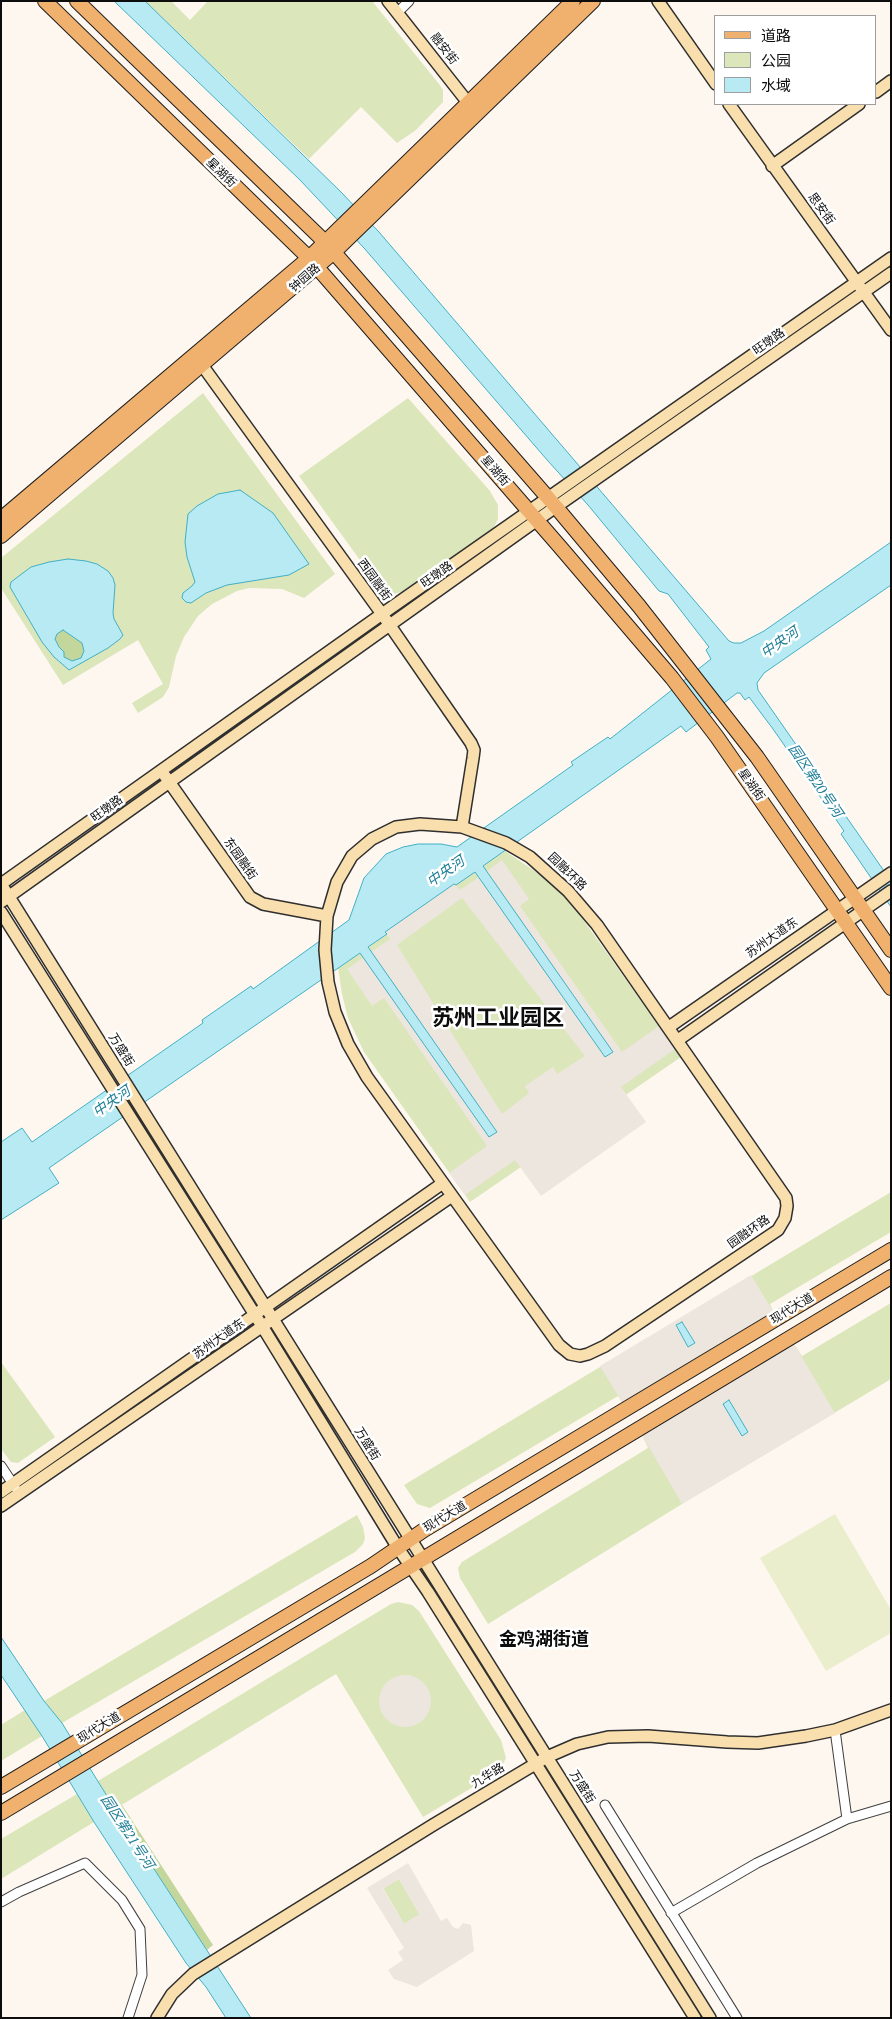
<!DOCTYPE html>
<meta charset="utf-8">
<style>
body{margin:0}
#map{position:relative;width:892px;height:2019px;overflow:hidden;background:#fef7ef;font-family:"PT Serif","Noto Sans SC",serif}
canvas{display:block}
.frame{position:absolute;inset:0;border:2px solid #0d0d0d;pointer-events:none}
.legend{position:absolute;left:714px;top:15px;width:162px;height:90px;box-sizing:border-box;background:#fff;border:1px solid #9e9e9e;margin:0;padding:6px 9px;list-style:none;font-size:15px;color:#0d0d0d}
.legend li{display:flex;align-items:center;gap:10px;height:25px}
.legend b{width:25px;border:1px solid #9e9e9e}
</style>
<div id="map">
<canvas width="892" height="2019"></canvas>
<div class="frame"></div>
<ul class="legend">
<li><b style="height:6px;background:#efb16d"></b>道路</li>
<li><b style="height:14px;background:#dbe6bb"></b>公园</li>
<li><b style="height:14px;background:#b7eaf2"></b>水域</li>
</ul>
</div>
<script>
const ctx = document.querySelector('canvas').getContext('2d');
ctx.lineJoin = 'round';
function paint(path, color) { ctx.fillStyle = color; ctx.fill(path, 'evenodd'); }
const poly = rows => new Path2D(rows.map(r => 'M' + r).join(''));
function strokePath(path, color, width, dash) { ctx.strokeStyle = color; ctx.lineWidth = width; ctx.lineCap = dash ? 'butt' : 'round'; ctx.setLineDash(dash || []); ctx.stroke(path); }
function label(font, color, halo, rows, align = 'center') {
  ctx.font = font + ' "PT Serif","Noto Sans SC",serif'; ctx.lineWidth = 5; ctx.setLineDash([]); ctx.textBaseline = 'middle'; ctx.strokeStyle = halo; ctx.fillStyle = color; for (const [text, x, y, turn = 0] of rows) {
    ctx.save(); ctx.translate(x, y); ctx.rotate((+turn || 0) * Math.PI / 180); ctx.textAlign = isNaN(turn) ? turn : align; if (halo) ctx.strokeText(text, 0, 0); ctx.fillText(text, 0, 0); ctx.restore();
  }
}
paint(poly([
 [145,1,171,1,190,20,208,1,372,1,439,84,443,90,443,102,416,130,397,143,361,107,309,159],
 [203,393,335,574,304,598,282,589,249,588,237,591,212,604,198,616,184,637,176,656,169,687,163,697,138,713,132,703,163,684,138,640,63,685,1,588,1,558],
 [408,398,490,491,498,505,498,519,493,529,401,592,390,595,381,589,299,476],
 [505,851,545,878,572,904,681,1057,470,1202,364,1052,348,1018,342,994,338,968,386,935,385,932],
 [891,1192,891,1232,770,1304,774,1313,623,1404,618,1396,430,1508,417,1504,404,1485],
 [891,1303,891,1379,682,1504,488,1624,460,1578,458,1568,462,1562,648,1448,642,1435,794,1344,802,1356],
 [1,1362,55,1437,18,1463,11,1462,1,1449],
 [357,1515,363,1527,365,1538,363,1544,355,1552,62,1723,44,1701],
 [398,1602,412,1605,419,1611,501,1740,506,1758,500,1770,493,1775,423,1817,336,1674,115,1809,98,1781,391,1604],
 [25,1710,42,1736,1,1761,1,1725],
 [77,1794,94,1822,1,1879,1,1839],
 [399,1879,420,1915,404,1924,383,1888]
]), '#dbe6bb');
paint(poly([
 [63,630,82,643,84,651,81,658,72,661,63,657,64,654,55,639,57,634],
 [122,1805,213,1945,207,1950,115,1809]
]), '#c3d69b');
paint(poly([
 [835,1514,891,1610,891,1633,826,1671,760,1558]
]), '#eaeecc');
paint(poly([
 [502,860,529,899,520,906,622,1052,659,1026,675,1049,621,1087,646,1122,541,1196,515,1160,465,1195,449,1173,487,1146,384,998,372,1006,347,969,364,957,489,1137,496,1132,371,952,390,939,385,932,454,883,460,890,479,877,605,1057,613,1052,487,871],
 [462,898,585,1056,557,1074,553,1067,525,1086,529,1093,502,1114,397,945],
 [751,1275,774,1313,623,1404,600,1366],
 [794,1344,835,1413,682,1504,642,1435],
 '379 1701a26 26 0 1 1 52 0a26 26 0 1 1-52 0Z',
 [408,1863,441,1921,447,1918,453,1927,458,1929,463,1923,471,1925,474,1951,417,1987,394,1979,388,1970,403,1960,398,1952,404,1948,367,1888],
 [399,1879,419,1914,404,1924,383,1889]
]), '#ede6de');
const water = poly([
 [114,1,145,1,341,192,379,232,729,641,734,643,741,643,764,631,891,542,891,585,764,673,757,683,758,690,891,881,891,907,841,834,844,831,773,729,749,697,745,700,740,693,737,693,686,732,681,726,483,866,613,1052,605,1057,475,872,456,885,454,884,385,932,387,934,368,947,497,1132,489,1137,360,953,49,1168,59,1183,1,1220,1,1142,22,1128,32,1142,203,1023,202,1020,251,986,253,989,349,920,364,878,386,854,403,847,418,844,441,844,457,847,573,765,571,762,608,737,610,739,711,659,706,650,709,647,668,594,659,591,588,505,548,461,364,248,300,180,114,1],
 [240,490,273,513,309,564,289,575,227,585,206,593,191,603,186,602,182,598,183,593,192,586,195,582,187,557,185,542,188,514,197,506,218,494,240,490],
 [68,559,86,561,97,564,108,571,113,578,115,585,113,613,114,619,123,635,120,639,108,648,69,670,54,657,42,642,10,587,11,582,31,567,49,562,68,559],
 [63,630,82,643,84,651,81,658,72,661,64,657,64,652,59,647,55,639,57,634,63,630],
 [682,1322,695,1343,688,1347,676,1325,682,1322],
 [729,1400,748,1432,742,1436,723,1404,729,1400],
 [1,1637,44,1701,62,1723,115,1809,251,2018,226,2018,206,1987,186,1963,94,1822,42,1736,1,1675,1,1637]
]);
paint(water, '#b7eaf2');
strokePath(water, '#43afc4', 1);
const street = poly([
 [398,12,409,1],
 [1,1466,15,1487],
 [835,1730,847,1819],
 [605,1805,737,2018],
 [1,1902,19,1892,85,1863,122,1900,140,1929,142,1975,128,2018],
 [671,1913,757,1863,847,1819,891,1806]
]);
const secondary = poly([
 [388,1,473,109],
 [658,1,716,84],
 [876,92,891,81],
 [729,104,891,330],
 [772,166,859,104],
 [202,365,382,614,471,743,474,750,473,758,462,827],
 [165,776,250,897,263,904,327,916],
 [420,824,462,827,506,843,530,857,568,891,597,925,786,1198,787,1206,785,1218,778,1230,605,1346,588,1354,580,1356,570,1354,559,1345,367,1077,348,1044,335,1012,328,982,325,950,327,916,337,882,352,856,372,839,396,827,420,824],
 [1,902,537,520,891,273],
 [1,912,262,1326,398,1548,428,1592,695,2018],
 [669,1027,891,873],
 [678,1040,891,891],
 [1,1492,443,1183],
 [1,1506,452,1196],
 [157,2018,172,1994,193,1974,433,1825,547,1757,577,1744,608,1737,648,1736,727,1742,758,1743,806,1736,835,1730,891,1710],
 [710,2018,1,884,382,614,891,258]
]);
const primary = poly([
 [45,1,309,258,561,548,672,678,717,737,891,988],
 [77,1,325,242,556,507,639,606,757,757,891,950],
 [1,519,309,258,573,1],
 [1,536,334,252,593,1],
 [1,1787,371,1566,424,1530,891,1250],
 [1,1813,891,1277]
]);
strokePath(street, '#404040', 11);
strokePath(secondary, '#2f2f2f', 14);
strokePath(primary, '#1e1e1e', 16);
strokePath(street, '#fff', 9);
strokePath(secondary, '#f9dfae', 11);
strokePath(primary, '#efb16d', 14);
label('12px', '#0d0d0d', '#fff', [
 ["融安街",444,49,52],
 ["星湖街",221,173,44],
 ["思安街",821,209,54],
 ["钟园路",305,278,-41],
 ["旺墩路",769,342,-35],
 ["星湖街",495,471,49],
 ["旺墩路",437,575,-35],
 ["西园融街",374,580,54],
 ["星湖街",751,785,55],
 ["旺墩路",107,809,-36],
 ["东园融街",240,859,55],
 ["园融环路",567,872,44],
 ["苏州大道东",772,938,-35],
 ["万盛街",121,1050,58],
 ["园融环路",749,1232,-35],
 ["现代大道",792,1309,-31],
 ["苏州大道东",219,1339,-35],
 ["万盛街",367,1444,58],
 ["现代大道",445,1517,-31],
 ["现代大道",99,1728,-31],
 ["九华路",488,1776,-31],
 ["万盛街",582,1787,58]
]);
label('italic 14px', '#1f7f97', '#fff', [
 ["中央河",780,643,-35],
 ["园区第20号河",815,781,56],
 ["中央河",446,872,-35],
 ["中央河",112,1102,-35],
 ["园区第21号河",127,1832,57]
]);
label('bold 18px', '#0d0d0d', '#fff', [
 ["金鸡湖街道",544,1640]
]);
label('bold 22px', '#0d0d0d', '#fff', [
 ["苏州工业园区",498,1019]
]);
</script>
